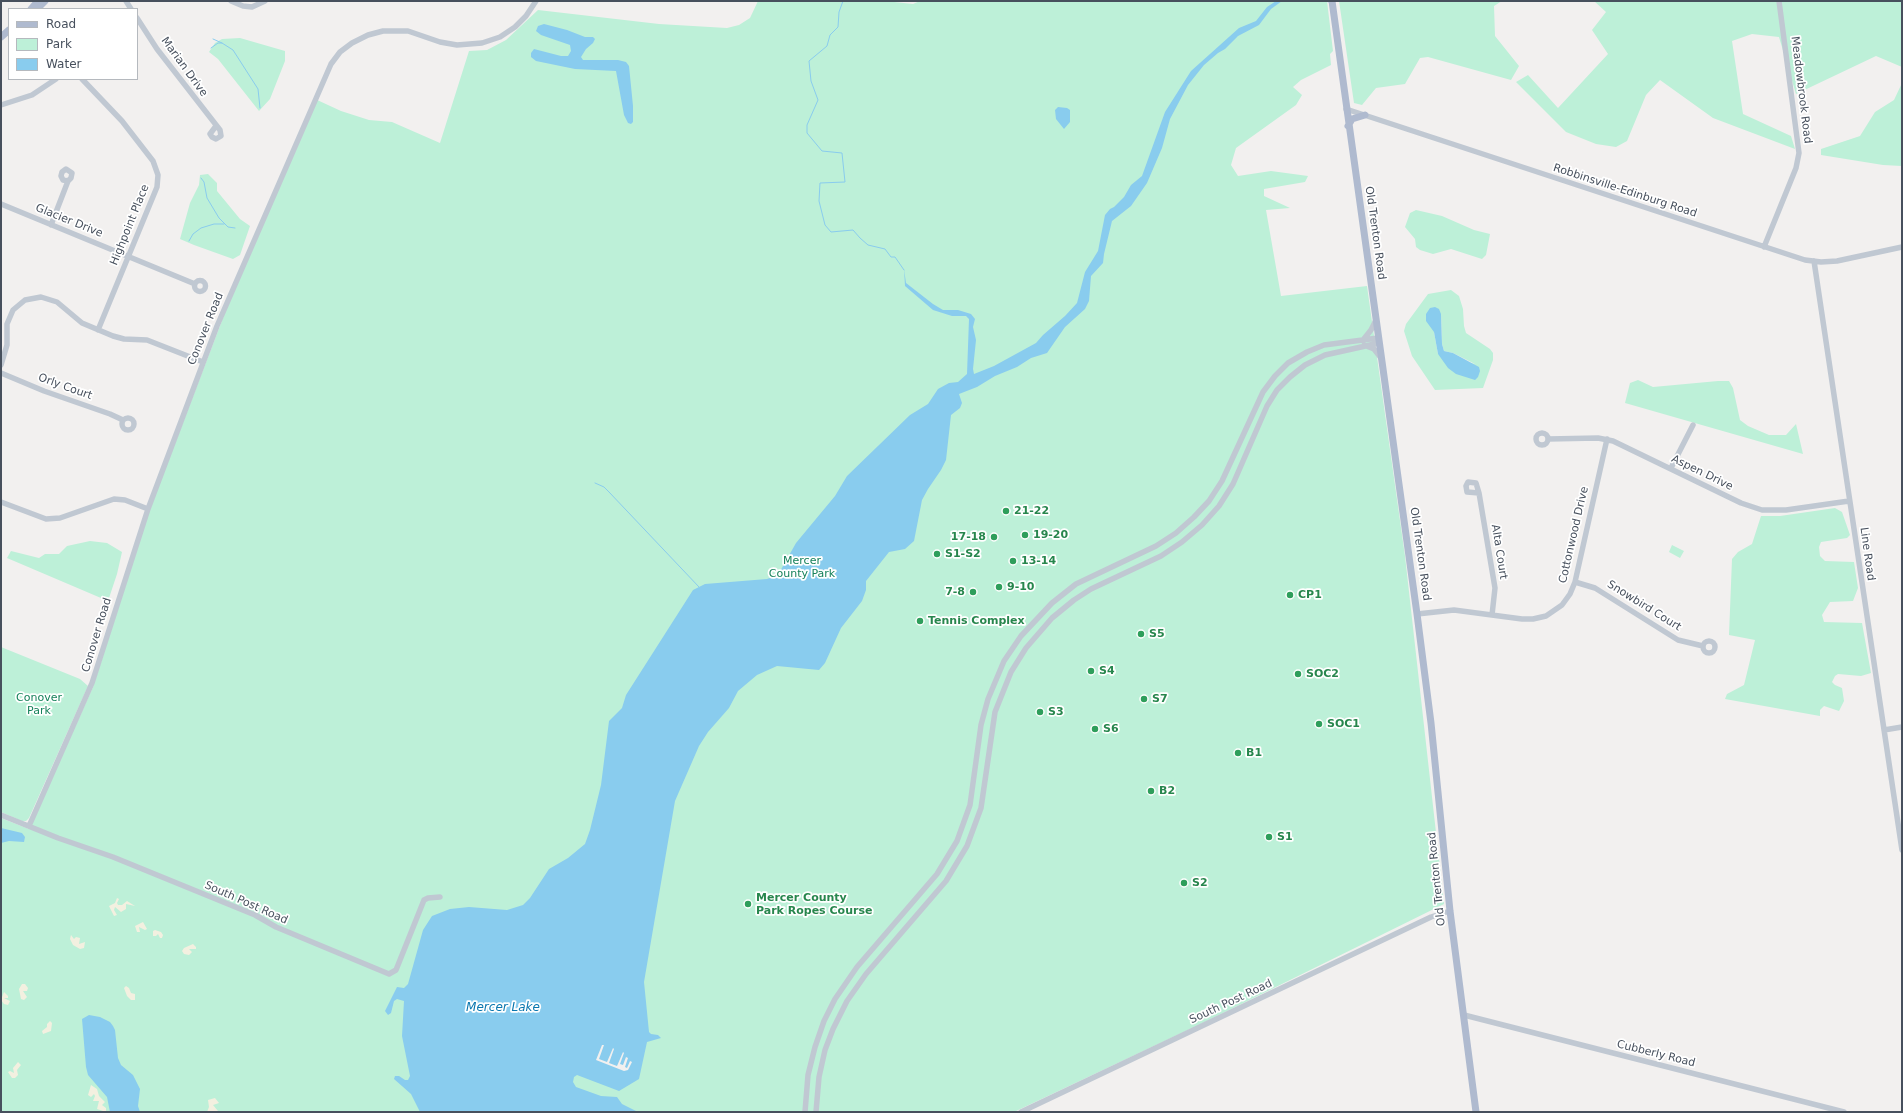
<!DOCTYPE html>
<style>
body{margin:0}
#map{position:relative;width:1903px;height:1113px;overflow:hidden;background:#f2f0ef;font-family:"DejaVu Sans",sans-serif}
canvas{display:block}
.frame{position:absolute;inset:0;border:2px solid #47505d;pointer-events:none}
.legend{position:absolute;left:8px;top:8px;width:130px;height:72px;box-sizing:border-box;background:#fff;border:1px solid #b5b9be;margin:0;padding:5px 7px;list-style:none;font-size:12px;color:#47505d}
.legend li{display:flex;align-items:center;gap:8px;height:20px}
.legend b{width:20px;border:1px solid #b5b9be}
</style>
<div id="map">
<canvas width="1903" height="1113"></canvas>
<div class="frame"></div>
<ul class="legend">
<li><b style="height:5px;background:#afbacf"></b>Road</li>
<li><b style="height:11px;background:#bdf0d8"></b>Park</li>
<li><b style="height:11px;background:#89ccee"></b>Water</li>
</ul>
</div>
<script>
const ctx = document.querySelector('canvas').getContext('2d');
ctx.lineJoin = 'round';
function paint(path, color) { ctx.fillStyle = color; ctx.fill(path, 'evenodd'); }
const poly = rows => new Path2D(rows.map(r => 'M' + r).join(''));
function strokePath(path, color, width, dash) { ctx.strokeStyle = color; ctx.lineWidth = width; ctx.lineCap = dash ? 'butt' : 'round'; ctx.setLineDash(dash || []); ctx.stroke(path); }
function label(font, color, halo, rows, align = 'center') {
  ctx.font = font + ' "DejaVu Sans",sans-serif'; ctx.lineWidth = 3.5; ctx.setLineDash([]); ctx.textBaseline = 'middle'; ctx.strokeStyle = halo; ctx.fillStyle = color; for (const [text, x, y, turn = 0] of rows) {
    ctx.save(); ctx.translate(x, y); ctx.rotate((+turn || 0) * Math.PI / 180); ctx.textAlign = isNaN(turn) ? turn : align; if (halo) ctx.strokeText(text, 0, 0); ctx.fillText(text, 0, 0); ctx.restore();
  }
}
paint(poly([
 [758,1,885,1,913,4,920,1,1327,1,1333,51,1330,54,1331,65,1301,80,1293,87,1302,95,1296,105,1236,148,1231,165,1238,176,1271,171,1308,176,1305,182,1264,189,1264,196,1290,208,1266,210,1281,296,1367,286,1405,556,1444,904,1209,1020,1014,1112,1,1112,1,818,29,829,93,687,151,506,192,399,244,263,315,99,341,111,369,120,392,122,440,143,469,51,487,50,506,40,538,10,659,24,727,28,739,25,750,18],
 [1339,1,1502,1,1494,6,1495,36,1519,66,1511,80,1428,57,1420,58,1405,84,1376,88,1362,105,1354,103],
 [1594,1,1902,1,1902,67,1876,56,1796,94,1779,37,1752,34,1732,41,1743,114,1791,136,1795,149,1713,118,1660,80,1646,95,1627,141,1616,147,1596,144,1566,132,1516,82,1528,75,1558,108,1608,54,1592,30,1606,12],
 [240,38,285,51,285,61,270,99,259,111,218,59,209,52,215,43,222,39],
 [1902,83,1902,166,1883,165,1821,155,1821,149,1860,136,1875,112,1894,100],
 [208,174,217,183,217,191,240,219,250,226,240,255,233,259,194,245,180,239,190,203,199,185,200,175],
 [1416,210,1442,216,1474,230,1490,234,1486,255,1482,259,1451,249,1433,254,1420,250,1416,247,1415,239,1405,227,1410,213],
 [1451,290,1459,296,1463,309,1464,326,1466,333,1490,349,1493,353,1493,360,1483,388,1435,390,1412,356,1404,331,1406,324,1428,294],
 [1441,314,1442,344,1444,351,1453,353,1475,364,1438,354,1434,332],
 [1638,380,1653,387,1718,381,1729,381,1733,388,1740,420,1748,426,1769,435,1786,435,1796,424,1803,454,1625,403,1630,383],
 [1835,508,1842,512,1850,535,1847,538,1821,542,1819,547,1820,556,1825,561,1854,562,1858,588,1853,601,1830,602,1822,615,1824,622,1862,623,1871,673,1861,676,1838,674,1835,676,1832,682,1835,685,1842,688,1844,701,1839,711,1824,706,1820,710,1820,716,1725,699,1727,694,1744,685,1755,640,1729,635,1732,559,1738,552,1752,544,1761,516,1780,516],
 [90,541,107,543,122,552,117,574,108,601,7,558,11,551,39,558,45,554,59,554,67,546],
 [1672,545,1684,551,1680,558,1669,552],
 [1,647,80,679,88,686,29,818,26,821,22,821,1,812]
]), '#bdf0d8');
paint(poly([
 [117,898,119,899,117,903,118,905,122,905,127,901,135,906,126,904,126,909,121,912,115,907,114,910,117,915,114,916,109,906,115,903],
 [143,922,147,929,145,930,139,927,140,932,137,932,135,926],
 [155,930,161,932,163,935,162,938,160,938,158,934,156,936,153,936,153,931],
 [71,935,74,939,76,937,80,938,79,944,85,942,84,948,80,949,73,945,70,939],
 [193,944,196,947,196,949,189,949,192,952,189,955,184,954,182,951,184,948],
 [22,984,25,984,28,988,27,991,23,991,27,997,24,1000,21,999,19,989],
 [126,986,129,988,131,993,135,994,135,1000,131,1000,127,996,124,988],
 [4,992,8,996,8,998,4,998,10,1001,8,1005,4,1004,1,1000],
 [50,1021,52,1023,51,1031,43,1034,42,1031,47,1027,47,1024],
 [18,1062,21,1065,17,1070,18,1075,15,1078,12,1078,8,1072,10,1071,14,1073,13,1068],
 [91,1085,97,1089,99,1096,105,1102,102,1105,106,1108,106,1112,97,1109,99,1101,93,1101,95,1096,94,1094,91,1097,88,1095],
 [215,1098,219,1103,213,1105,218,1111,207,1112,209,1107,208,1100]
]), '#f3f0e0');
paint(poly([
 [1276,1,1282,1,1271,9,1259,25,1238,36,1225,49,1218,53,1204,65,1188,85,1170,119,1162,148,1147,183,1131,206,1112,221,1104,254,1103,263,1091,276,1089,301,1085,309,1065,327,1047,353,1031,358,1017,367,995,376,977,387,959,394,962,403,960,408,951,415,946,460,941,470,928,489,922,500,914,541,905,549,889,552,866,581,866,590,862,601,841,628,825,663,819,670,777,666,757,675,738,691,729,708,708,732,699,746,675,801,644,982,649,1032,651,1034,658,1035,661,1038,647,1042,639,1079,619,1091,577,1075,574,1077,573,1082,576,1087,601,1096,617,1097,622,1104,638,1112,420,1112,411,1094,394,1079,395,1076,399,1076,405,1080,408,1080,410,1076,402,1036,404,1001,397,999,394,1001,391,1013,388,1015,385,1011,397,987,404,988,408,984,423,930,432,916,450,909,469,907,507,910,523,905,530,898,549,869,568,858,585,844,590,830,601,785,609,721,622,708,626,695,693,590,705,584,767,579,778,575,796,543,835,496,847,476,910,415,928,404,938,389,949,383,958,382,967,374,969,319,966,316,952,316,933,310,905,286,904,269,906,283,933,304,943,310,958,310,971,314,975,319,973,327,976,340,973,369,974,374,994,366,1036,343,1043,335,1065,316,1077,303,1085,272,1098,251,1105,215,1110,209,1114,207,1124,197,1131,185,1142,176,1165,112,1191,71,1239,28,1256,21,1267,7],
 [544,24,567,30,585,37,593,37,595,39,593,43,586,49,581,57,583,60,618,60,626,62,629,66,633,106,633,122,631,124,628,123,624,115,616,71,575,69,536,61,531,57,531,53,534,49,561,56,568,56,571,51,570,45,541,35,536,31,538,26],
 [1058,107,1067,108,1070,110,1070,122,1064,129,1056,119,1055,110],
 [1435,307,1439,309,1441,314,1442,344,1444,351,1453,353,1479,367,1480,371,1478,377,1475,380,1456,374,1448,368,1438,354,1434,332,1426,321,1426,314,1430,308],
 [1,828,22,833,25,837,24,842,9,841,1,843],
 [89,1015,100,1017,110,1022,113,1026,115,1030,118,1058,121,1065,133,1075,140,1089,138,1106,140,1112,110,1112,107,1097,88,1075,86,1067,82,1019]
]), '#89ccee');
paint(poly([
 [602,1045,604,1045,599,1059,607,1062,613,1048,614,1049,609,1063,617,1066,623,1052,624,1053,620,1064,623,1065,626,1057,628,1058,625,1067,627,1068,630,1061,632,1062,628,1070,624,1071,596,1060]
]), '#f2f0ef');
strokePath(poly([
 [843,1,839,12,838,27,830,35,827,46,809,61,811,81,818,100,807,125,807,133,822,151,842,153,845,182,820,183,819,201,825,225,831,232,853,230,860,238,868,245,885,249,891,257,895,257,904,270],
 [1325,1,1329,2],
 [213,39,222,43],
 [211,48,218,43,222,43,233,50,258,89,260,108],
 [201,178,204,182,207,198,219,218,228,227,235,228],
 [189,241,193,234,201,228,214,224,224,224],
 [595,483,604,487,609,492,699,587]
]), '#89ccee', 1);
strokePath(poly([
 [126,1,131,9],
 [231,1,243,6,252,7,265,1],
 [137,18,157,49,220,130,221,136,216,139,212,137,210,134,216,126],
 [82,79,122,121,153,161,158,175,157,187,98,330],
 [1,105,32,95,56,79],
 [1346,109,1805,260,1821,262,1837,261,1902,247],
 [1,204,195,284],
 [51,225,68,181,71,178,72,173,66,169,62,172,61,176,63,180,68,181],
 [1764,247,1796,168,1799,153,1779,1],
 [1814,261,1902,850],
 '194.5 286a5.5 5.5 0 1 1 11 0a5.5 5.5 0 1 1-11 0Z',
 [1363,340,1371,330,1376,320],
 [1364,345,1374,349,1381,358],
 [1,365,7,345,7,324,13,310,25,300,41,297,57,302,82,323,113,336,124,339,147,340,203,362],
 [1,373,44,391,110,414,123,420],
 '122 424a6 6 0 1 1 12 0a6 6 0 1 1-12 0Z',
 '1536 439a6 6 0 1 1 12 0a6 6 0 1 1-12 0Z',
 [1548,439,1598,438,1613,441,1741,503,1762,510,1786,510,1849,501],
 [1671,468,1693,425],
 [1479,493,1467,492,1466,486,1468,482,1476,483,1479,493,1495,588,1492,615],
 [1,502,46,519,60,518,114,499,125,500,148,509],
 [1575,582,1595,588,1678,640,1703,646],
 [1417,614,1454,610,1522,619,1533,619,1546,616,1562,605,1570,594,1575,582,1607,439],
 '1703 647a6 6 0 1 1 12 0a6 6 0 1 1-12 0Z',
 [1884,730,1902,727],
 [1,815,58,838,113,857,255,915,276,927,389,974,396,970,424,900,428,898,440,897],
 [29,826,92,683,148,509,217,326,331,64,340,52,352,43,368,35,383,31,408,31,440,42,457,45,482,43,500,37,515,27,526,16,536,1],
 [1464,1015,1844,1112],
 [805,1112,808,1075,815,1047,824,1021,835,999,857,967,937,874,957,841,970,805,981,725,988,699,1004,661,1021,636,1052,603,1076,584,1156,546,1176,533,1194,517,1209,501,1222,481,1263,392,1275,376,1288,363,1307,352,1324,345,1378,338],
 [816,1112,819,1077,825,1050,833,1029,847,1001,866,974,946,881,967,846,981,808,995,712,1011,672,1026,648,1052,618,1074,600,1091,589,1161,556,1182,542,1202,525,1219,506,1233,484,1267,406,1277,390,1290,377,1305,365,1325,355,1379,343],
 [1021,1112,1431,917,1450,911]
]), '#c0c8d2', 5.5);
strokePath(poly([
 [1332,1,1417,614,1431,723,1450,911,1476,1112],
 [31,9,38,1],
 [37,9,45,1],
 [1,37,9,30],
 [1348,126,1352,119,1365,115]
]), '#afbacf', 7);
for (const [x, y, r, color] of [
 [1006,511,4,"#2e9e5b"],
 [1025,535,4,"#2e9e5b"],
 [994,537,4,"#2e9e5b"],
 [937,554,4,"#2e9e5b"],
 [1013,561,4,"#2e9e5b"],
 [999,587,4,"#2e9e5b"],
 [973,592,4,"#2e9e5b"],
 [1290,595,4,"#2e9e5b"],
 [920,621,4,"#2e9e5b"],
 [1141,634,4,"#2e9e5b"],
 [1091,671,4,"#2e9e5b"],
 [1298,674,4,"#2e9e5b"],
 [1144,699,4,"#2e9e5b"],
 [1040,712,4,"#2e9e5b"],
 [1319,724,4,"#2e9e5b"],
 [1095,729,4,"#2e9e5b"],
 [1238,753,4,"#2e9e5b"],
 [1151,791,4,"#2e9e5b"],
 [1269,837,4,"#2e9e5b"],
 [1184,883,4,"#2e9e5b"],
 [748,904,4,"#2e9e5b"]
]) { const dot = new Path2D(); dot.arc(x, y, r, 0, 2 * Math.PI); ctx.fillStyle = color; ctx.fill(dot); strokePath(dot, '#fff', 1.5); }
label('11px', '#47505d', '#fff', [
 ["Marian Drive",184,67,54],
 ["Meadowbrook Road",1801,90,83],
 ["Robbinsville-Edinburg Road",1625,191,18],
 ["Glacier Drive",69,221,22],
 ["Highpoint Place",130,225,-68],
 ["Old Trenton Road",1375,233,82],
 ["Conover Road",206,329,-68],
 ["Orly Court",65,387,20],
 ["Aspen Drive",1702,473,26],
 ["Cottonwood Drive",1574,535,-77],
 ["Alta Court",1499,552,81],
 ["Old Trenton Road",1420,554,82],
 ["Line Road",1867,554,82],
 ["Snowbird Court",1644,606,32],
 ["Conover Road",97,635,-73],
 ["Old Trenton Road",1437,879,-96],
 ["South Post Road",246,903,24],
 ["South Post Road",1231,1002,-25],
 ["Cubberly Road",1656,1054,14]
]);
label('bold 11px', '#27864d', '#fff', [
 ["21-22",1014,511],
 ["19-20",1033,535],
 ["17-18",986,537,"right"],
 ["S1-S2",945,554],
 ["13-14",1021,561],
 ["9-10",1007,587],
 ["7-8",965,592,"right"],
 ["CP1",1298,595],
 ["Tennis Complex",928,621],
 ["S5",1149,634],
 ["S4",1099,671],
 ["SOC2",1306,674],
 ["S7",1152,699],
 ["S3",1048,712],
 ["SOC1",1327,724],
 ["S6",1103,729],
 ["B1",1246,753],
 ["B2",1159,791],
 ["S1",1277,837],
 ["S2",1192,883],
 ["Mercer County",756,898],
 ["Park Ropes Course",756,911]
], 'left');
label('11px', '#15815a', '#fff', [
 ["Mercer",802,561],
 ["County Park",802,574],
 ["Conover",39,698],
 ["Park",39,711]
]);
label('italic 12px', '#0976ae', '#fff', [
 ["Mercer Lake",503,1008]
]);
</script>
